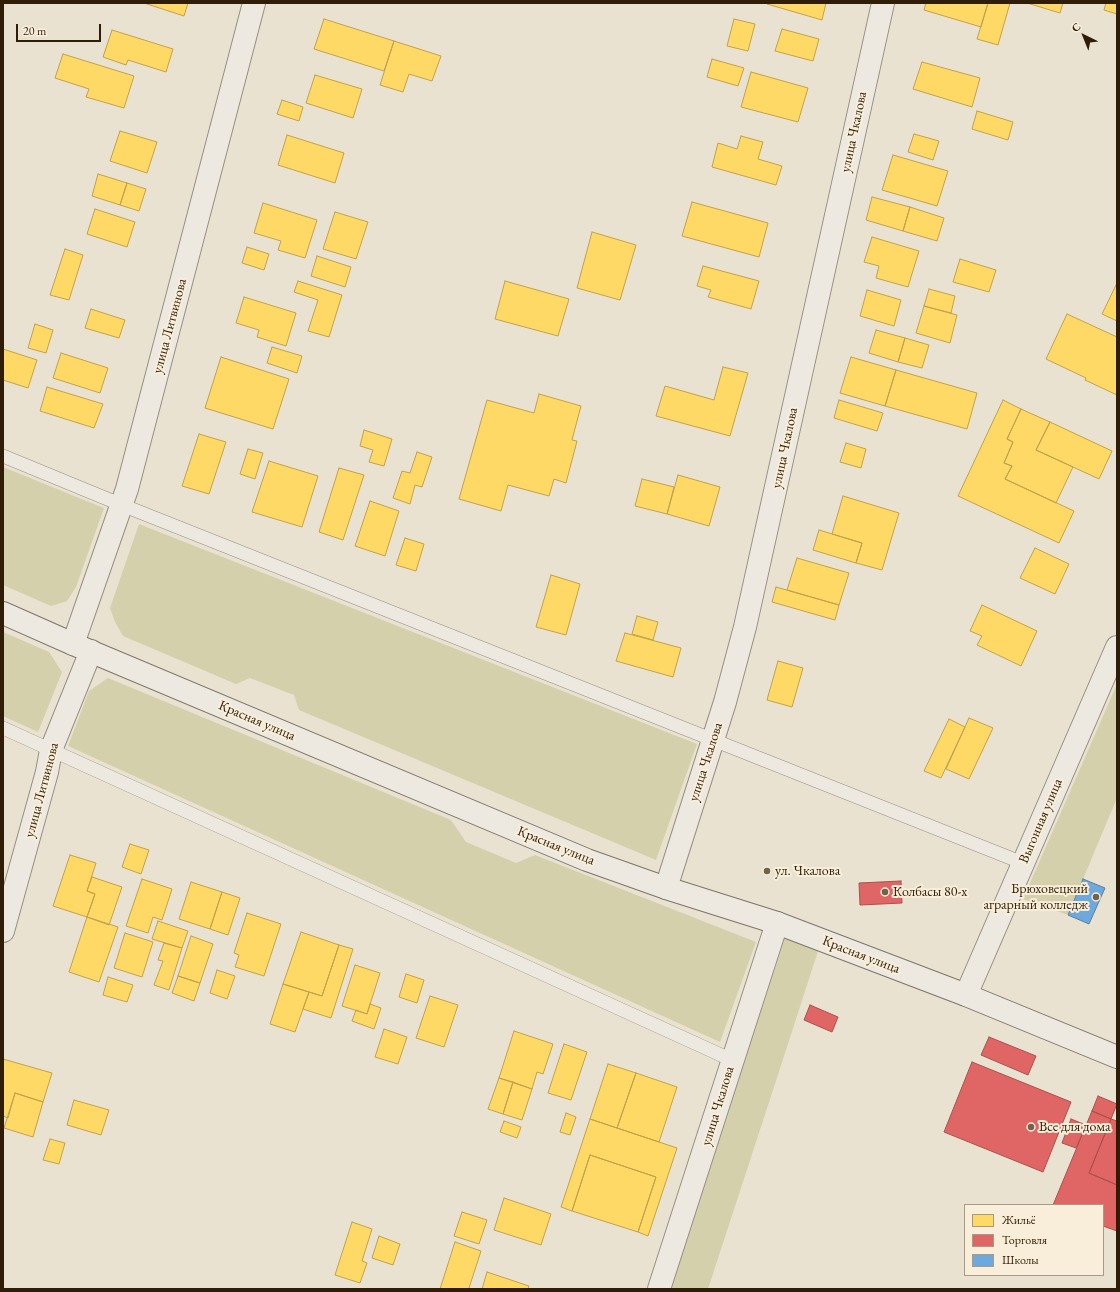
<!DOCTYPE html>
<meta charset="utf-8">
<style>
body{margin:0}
#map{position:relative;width:1120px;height:1292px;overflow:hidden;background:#eae2d0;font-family:"EB Garamond",serif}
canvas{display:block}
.frame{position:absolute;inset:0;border:4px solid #2f1d07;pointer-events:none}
.legend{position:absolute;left:964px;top:1204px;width:140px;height:72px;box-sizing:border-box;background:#f8eed9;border:1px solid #a89a85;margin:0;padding:5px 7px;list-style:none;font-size:12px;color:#2f1d07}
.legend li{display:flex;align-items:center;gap:8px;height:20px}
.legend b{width:20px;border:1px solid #a89a85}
.north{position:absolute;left:1064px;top:16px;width:40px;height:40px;-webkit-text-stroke:3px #f8eed9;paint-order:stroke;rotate:317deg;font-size:11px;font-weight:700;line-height:16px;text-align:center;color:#2f1d07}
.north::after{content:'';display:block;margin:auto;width:14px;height:18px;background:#2f1d07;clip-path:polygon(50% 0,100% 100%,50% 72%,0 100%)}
.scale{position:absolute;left:16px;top:24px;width:85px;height:18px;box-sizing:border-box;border:2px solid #2f1d07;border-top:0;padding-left:5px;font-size:12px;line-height:14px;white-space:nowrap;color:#2f1d07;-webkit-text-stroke:3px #f8eed9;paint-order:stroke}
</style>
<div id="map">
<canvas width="1120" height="1292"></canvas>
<div class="frame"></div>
<ul class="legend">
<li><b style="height:11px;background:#ffd966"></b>Жильё</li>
<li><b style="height:11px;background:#e06666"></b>Торговля</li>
<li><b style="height:11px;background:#6fa8dc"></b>Школы</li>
</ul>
<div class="north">С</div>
<div class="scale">20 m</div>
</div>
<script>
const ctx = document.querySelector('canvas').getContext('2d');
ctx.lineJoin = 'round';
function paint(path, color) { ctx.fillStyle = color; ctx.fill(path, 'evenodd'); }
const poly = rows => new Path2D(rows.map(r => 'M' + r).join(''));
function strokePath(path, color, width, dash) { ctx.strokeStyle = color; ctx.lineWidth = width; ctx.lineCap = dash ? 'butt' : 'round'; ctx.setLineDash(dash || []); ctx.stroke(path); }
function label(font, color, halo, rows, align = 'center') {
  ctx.font = font + ' "EB Garamond",serif'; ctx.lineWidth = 4; ctx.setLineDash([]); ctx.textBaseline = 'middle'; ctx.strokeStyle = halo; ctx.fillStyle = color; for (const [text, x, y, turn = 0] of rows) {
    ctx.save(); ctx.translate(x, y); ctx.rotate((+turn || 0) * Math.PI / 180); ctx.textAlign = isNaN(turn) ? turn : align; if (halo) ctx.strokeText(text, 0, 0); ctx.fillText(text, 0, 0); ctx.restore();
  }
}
paint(poly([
 [3,467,104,508,76,587,67,601,51,606,3,585],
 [139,524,697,744,656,860,299,710,294,695,250,678,236,684,123,636,115,622,110,608],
 [3,632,49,652,62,672,38,732,3,716],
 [108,678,451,820,466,842,516,863,535,855,756,942,720,1042,68,746,89,691],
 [1117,684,1117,798,1068,915,1023,899],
 [785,937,818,951,775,1084,708,1289,670,1289]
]), '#d5d0ac');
const homes = poly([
 [144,3,188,3,184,16,144,3],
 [767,3,826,3,822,20,767,4,767,3],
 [926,3,988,3,981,27,924,10,926,3],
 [988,3,1010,3,998,45,977,39,988,3],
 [1027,3,1063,3,1060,13,1027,3],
 [1106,3,1117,3,1117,14,1104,10,1106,3],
 [324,19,394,41,384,71,314,49,324,19],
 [734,19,755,24,748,51,727,46,734,19],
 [782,29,819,39,813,61,775,51,782,29],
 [112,30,173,49,166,72,128,60,126,65,103,57,112,30],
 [394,41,441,56,432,81,409,74,403,92,380,85,394,41],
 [63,54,134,76,124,108,86,97,89,89,55,78,63,54],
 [712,59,744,68,738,86,707,77,712,59],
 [922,62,980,78,972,107,913,89,922,62],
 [751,72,808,88,798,122,741,107,751,72],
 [315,75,362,89,353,118,306,103,315,75],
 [282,100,303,107,299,121,277,114,282,100],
 [977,111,1013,122,1008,140,972,129,977,111],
 [120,131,157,142,147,173,110,161,120,131],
 [914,134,939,141,933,160,908,152,914,134],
 [287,135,344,153,335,183,278,165,287,135],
 [741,136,763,142,758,159,782,166,776,185,712,167,718,143,737,149,741,136],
 [893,155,948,171,937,206,882,190,893,155],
 [98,174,127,183,120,205,92,196,98,174],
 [127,183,146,189,139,211,120,205,127,183],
 [872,197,910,207,903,231,866,220,872,197],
 [692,202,768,223,759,257,682,236,692,202],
 [263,203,317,220,305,258,278,250,281,241,254,233,263,203],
 [910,207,944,218,937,241,903,231,910,207],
 [95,209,135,222,127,247,87,234,95,209],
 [335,212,368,222,356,259,323,249,335,212],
 [592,232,636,245,620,300,577,288,592,232],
 [872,237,919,251,908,287,876,278,879,266,864,262,872,237],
 [247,247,269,254,264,270,242,263,247,247],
 [65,249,83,255,69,300,50,295,65,249],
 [317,256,351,267,345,287,311,276,317,256],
 [960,259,996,270,989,292,953,282,960,259],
 [703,266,759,281,751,309,708,297,711,290,697,286,703,266],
 [298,281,342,295,329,337,308,331,318,300,294,292,298,281],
 [505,281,569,299,558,336,495,319,505,281],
 [1117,283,1117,321,1102,314,1117,283],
 [929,289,955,296,951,313,924,306,929,289],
 [867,290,901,300,894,326,860,316,867,290],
 [244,297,296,313,286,346,257,337,259,330,236,323,244,297],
 [924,306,957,315,950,343,916,333,924,306],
 [91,309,125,320,119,338,85,328,91,309],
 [1067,314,1117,337,1117,395,1085,380,1086,378,1046,359,1067,314],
 [35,324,53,330,46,353,28,348,35,324],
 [876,330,905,338,898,362,869,353,876,330],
 [905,338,929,345,922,368,898,362,905,338],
 [272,347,302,356,297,373,267,363,272,347],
 [3,349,37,360,28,388,3,380,3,349],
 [61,353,108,368,100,393,53,378,61,353],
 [221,357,289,379,273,429,205,408,221,357],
 [851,357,896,370,885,406,840,393,851,357],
 [723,367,748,373,730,436,656,416,665,386,714,400,723,367],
 [896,370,977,393,967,429,885,406,896,370],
 [47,387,103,404,94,428,40,411,47,387],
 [539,394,581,406,572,440,577,441,566,483,554,479,549,496,508,485,501,511,459,499,487,400,534,413,539,394],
 [839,400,883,413,877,431,834,418,839,400],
 [1003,400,1021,409,1007,439,1013,442,1004,463,1012,466,1005,479,1074,511,1059,543,958,496,1003,400],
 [1021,409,1050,422,1036,450,1073,467,1056,503,1005,479,1012,466,1004,463,1013,442,1007,439,1021,409],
 [1050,422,1112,451,1099,479,1036,450,1050,422],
 [364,430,392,439,384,466,369,462,373,450,360,446,364,430],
 [199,434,226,442,209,494,182,486,199,434],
 [846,443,866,449,861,468,840,462,846,443],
 [248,449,263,453,255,479,240,474,248,449],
 [417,452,432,457,422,487,415,485,410,504,393,498,402,471,410,473,417,452],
 [269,461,318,476,302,527,252,512,269,461],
 [339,468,364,475,343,540,319,532,339,468],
 [678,475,720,487,709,526,667,514,678,475],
 [642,479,674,487,667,514,635,506,642,479],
 [843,496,899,513,882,570,856,563,862,543,832,534,843,496],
 [370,501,399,511,385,556,355,546,370,501],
 [819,530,862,543,856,563,813,550,819,530],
 [405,538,424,544,416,571,396,565,405,538],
 [1035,548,1069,564,1055,594,1020,578,1035,548],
 [797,558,849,573,839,605,787,590,797,558],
 [551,575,580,584,566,635,536,627,551,575],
 [776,587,839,605,835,620,772,602,776,587],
 [982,605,1037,631,1021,666,977,645,982,636,970,631,982,605],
 [637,616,658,622,653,640,632,634,637,616],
 [625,633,681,648,673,677,616,661,625,633],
 [778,661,803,668,792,707,767,700,778,661],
 [969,718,993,728,969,779,946,769,969,718],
 [949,719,965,727,941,778,924,771,949,719],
 [130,844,149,850,141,874,122,867,130,844],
 [70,855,96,863,87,891,95,894,87,917,53,906,70,855],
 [92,877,122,887,109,925,87,917,95,894,87,891,92,877],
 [142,879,172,889,162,920,153,917,148,933,126,926,142,879],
 [191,882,222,892,210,929,179,919,191,882],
 [222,892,240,898,228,935,210,929,222,892],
 [247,913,281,924,264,976,235,967,239,955,234,953,247,913],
 [87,917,118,927,99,982,69,972,87,917],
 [158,921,188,931,182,948,152,939,158,921],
 [301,932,339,945,322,996,283,984,301,932],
 [125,933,153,942,142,977,114,968,125,933],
 [191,936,213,944,200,983,178,976,191,936],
 [164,943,182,948,169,990,154,985,163,961,158,960,164,943],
 [339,945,353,949,331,1018,303,1009,309,992,322,996,339,945],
 [355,965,380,973,367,1014,342,1006,355,965],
 [217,970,235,976,227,999,210,993,217,970],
 [406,974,424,980,417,1003,399,997,406,974],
 [178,976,200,983,194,1001,172,993,178,976],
 [108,977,133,985,127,1002,103,995,108,977],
 [283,984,309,992,295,1032,270,1024,283,984],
 [430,996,458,1005,444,1047,416,1038,430,996],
 [370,1004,381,1008,374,1029,352,1021,356,1010,367,1014,370,1004],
 [384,1029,407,1037,398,1064,375,1057,384,1029],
 [514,1031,553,1044,543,1074,537,1072,532,1089,499,1078,514,1031],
 [564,1044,587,1052,571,1100,548,1093,564,1044],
 [3,1059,52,1073,43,1102,15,1093,8,1118,3,1116,3,1059],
 [608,1064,636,1073,617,1128,590,1119,608,1064],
 [636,1073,677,1087,659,1142,617,1128,636,1073],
 [499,1078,513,1082,503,1114,488,1109,499,1078],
 [513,1082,532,1089,522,1120,503,1114,513,1082],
 [15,1093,43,1102,33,1137,4,1128,15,1093],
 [74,1100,109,1110,101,1135,67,1125,74,1100],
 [566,1113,576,1117,570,1135,560,1132,566,1113],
 [590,1119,677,1148,648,1236,638,1232,656,1177,590,1155,572,1211,561,1207,590,1119],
 [504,1121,521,1127,517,1138,500,1132,504,1121],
 [50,1139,65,1143,59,1164,43,1160,50,1139],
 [590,1155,656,1177,638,1232,572,1211,590,1155],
 [504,1198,551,1214,541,1245,494,1230,504,1198],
 [462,1212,487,1220,479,1244,454,1236,462,1212],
 [352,1222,372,1229,362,1261,367,1263,360,1283,335,1275,352,1222],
 [379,1236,400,1244,393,1265,372,1258,379,1236],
 [455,1242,481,1251,469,1288,471,1289,440,1289,455,1242],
 [487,1272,529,1286,528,1289,482,1289,487,1272]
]);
paint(homes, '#ffd966');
strokePath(homes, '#c1a14a', 1);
const shops = poly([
 [901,881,902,903,860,905,859,883,901,881],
 [810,1005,838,1017,832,1032,804,1020,810,1005],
 [989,1037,1036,1056,1028,1075,981,1055,989,1037],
 [972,1062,1071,1102,1043,1172,944,1132,972,1062],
 [1098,1096,1117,1104,1111,1119,1092,1111,1098,1096],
 [1092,1111,1111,1119,1089,1173,1117,1185,1117,1231,1103,1226,1103,1205,1053,1205,1092,1111],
 [1071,1119,1086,1125,1076,1148,1062,1143,1071,1119],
 [1111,1119,1117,1121,1117,1185,1089,1173,1111,1119]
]);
paint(shops, '#e06666');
strokePath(shops, '#ab504a', 1);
const schools = poly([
 [1083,879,1105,888,1089,924,1068,915,1083,879]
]);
paint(schools, '#6fa8dc');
strokePath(schools, '#5c7e9c', 1);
const lane = poly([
 [3,456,122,505,1023,863],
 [3,728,732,1060]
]);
const street = poly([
 [73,644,127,489,254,3],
 [666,888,725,702,745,627,883,3],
 [3,931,47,772,51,750,91,651],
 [966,995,1117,647],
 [659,1289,777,923]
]);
const secondary = poly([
 [3,613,73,644,587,860,666,888,777,923,966,995,1117,1057]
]);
strokePath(lane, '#969083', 14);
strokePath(street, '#969083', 24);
strokePath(secondary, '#7c7569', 24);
strokePath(lane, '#ede9e0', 13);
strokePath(street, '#ede9e0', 22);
strokePath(secondary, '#ede9e0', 22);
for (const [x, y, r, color] of [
 [767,871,4,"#70624d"],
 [885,892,4,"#70624d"],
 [1096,897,4,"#70624d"],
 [1031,1127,4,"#70624d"]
]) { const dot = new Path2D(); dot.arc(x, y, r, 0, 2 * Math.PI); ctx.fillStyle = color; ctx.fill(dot); strokePath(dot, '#f8eed9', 1.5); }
label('14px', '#2f1d07', '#f8eed9', [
 ["улица Чкалова",854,132,-78],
 ["улица Литвинова",170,326,-75],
 ["улица Чкалова",785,448,-78],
 ["Красная улица",257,721,23],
 ["улица Чкалова",706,762,-72],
 ["улица Литвинова",42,790,-75],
 ["Выгонная улица",1041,821,-67],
 ["Красная улица",556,846,22],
 ["Красная улица",861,955,21],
 ["улица Чкалова",718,1106,-73]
]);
label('14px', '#2f1d07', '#f8eed9', [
 ["ул. Чкалова",775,871],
 ["Брюховецкий",1088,889,"right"],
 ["аграрный колледж",1088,905,"right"],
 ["Колбасы 80-х",893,892],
 ["Все для дома",1039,1127]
], 'left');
</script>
